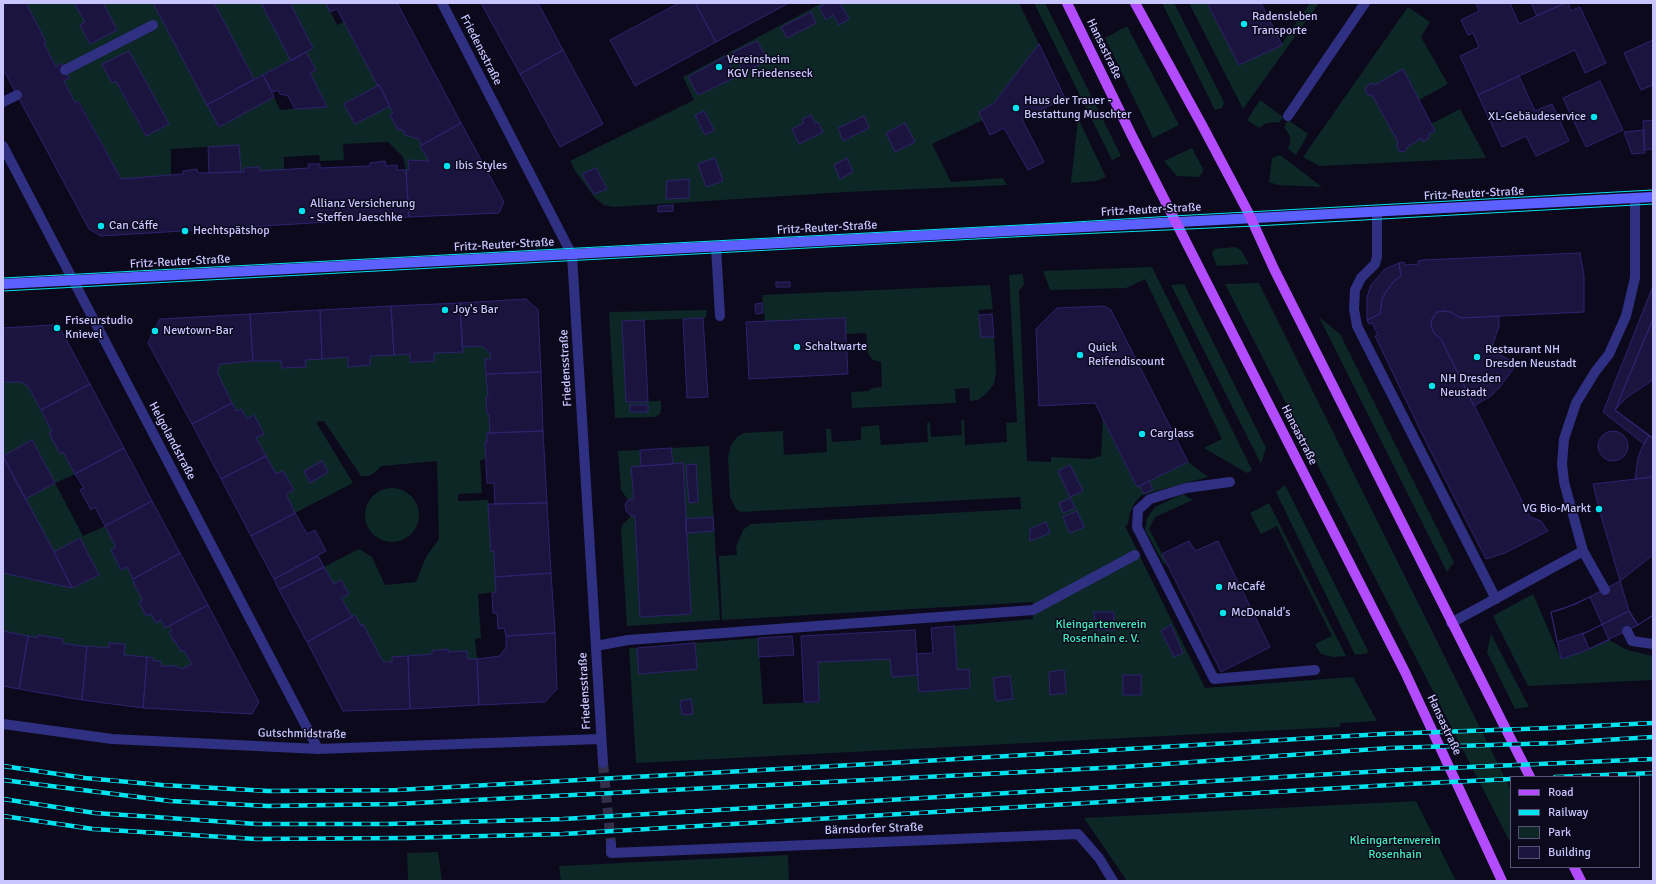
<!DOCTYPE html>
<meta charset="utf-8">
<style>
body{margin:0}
#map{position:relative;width:1656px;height:884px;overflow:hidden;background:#0c091d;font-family:Signika,sans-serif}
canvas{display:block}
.frame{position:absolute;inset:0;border:4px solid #c9c5ff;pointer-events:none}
.legend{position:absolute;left:1510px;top:776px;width:130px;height:92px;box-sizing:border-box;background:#0c091d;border:1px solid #585477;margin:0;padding:5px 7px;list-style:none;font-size:12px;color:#c9c5ff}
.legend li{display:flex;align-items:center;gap:8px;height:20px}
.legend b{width:20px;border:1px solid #585477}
</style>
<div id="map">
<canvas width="1656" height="884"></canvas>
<div class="frame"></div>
<ul class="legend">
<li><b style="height:5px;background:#b34cff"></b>Road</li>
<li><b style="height:5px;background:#00e4f0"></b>Railway</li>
<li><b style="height:11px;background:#0c2725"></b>Park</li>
<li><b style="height:11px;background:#1a143f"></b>Building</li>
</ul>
</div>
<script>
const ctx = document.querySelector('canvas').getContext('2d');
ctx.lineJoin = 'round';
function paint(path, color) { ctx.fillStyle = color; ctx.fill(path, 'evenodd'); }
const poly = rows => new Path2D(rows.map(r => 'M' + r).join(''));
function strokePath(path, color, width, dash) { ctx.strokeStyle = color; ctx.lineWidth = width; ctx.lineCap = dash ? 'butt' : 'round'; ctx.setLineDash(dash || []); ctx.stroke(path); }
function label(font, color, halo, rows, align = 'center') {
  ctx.font = font + ' Signika,sans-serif'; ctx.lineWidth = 3; ctx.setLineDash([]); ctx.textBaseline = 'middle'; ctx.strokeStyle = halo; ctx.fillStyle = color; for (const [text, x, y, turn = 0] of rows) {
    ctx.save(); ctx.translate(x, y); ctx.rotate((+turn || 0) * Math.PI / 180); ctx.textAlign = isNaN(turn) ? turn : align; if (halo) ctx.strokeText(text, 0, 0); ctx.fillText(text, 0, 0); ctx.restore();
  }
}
paint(poly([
 [25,3,74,3,85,22,80,25,90,44,117,30,103,3,153,3,219,126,274,97,280,110,327,106,310,73,316,70,306,52,313,48,290,3,326,3,337,25,344,22,378,86,344,104,355,124,390,106,393,113,390,115,398,130,402,129,405,135,419,139,422,145,420,146,429,161,409,170,406,170,403,157,388,142,343,144,344,160,320,161,319,155,284,157,284,170,259,171,259,167,244,168,244,172,241,172,239,145,171,149,171,175,121,179,79,101,75,103,64,81,69,78,61,64,56,67,44,44,46,42],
 [129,51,169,124,145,136,116,81,112,83,102,64],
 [214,3,261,3,291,61,254,79],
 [822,3,1019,3,1039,44,993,104,979,112,983,120,932,144,951,182,1003,178,1007,185,846,192,614,207,604,205,595,198,576,172,570,161,694,100,683,77],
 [1034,3,1045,3,1121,156,1112,160],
 [1162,3,1174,3,1224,102,1222,108,1215,110],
 [1189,3,1207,3,1239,65,1281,45,1310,3,1319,3,1243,109],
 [1408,7,1430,22,1421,37,1448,84,1419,100,1431,124,1460,109,1486,158,1319,166,1303,157],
 [1127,26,1179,125,1153,138,1105,38],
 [1260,100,1283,117,1279,123,1273,122,1265,124,1259,128,1247,120],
 [1078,118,1106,177,1096,181,1071,183],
 [1288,120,1308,134,1296,155,1288,149,1290,142,1290,136,1284,127],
 [1192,148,1203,169,1202,174,1198,177,1177,176,1164,161],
 [1280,155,1322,187,1278,185,1269,182,1272,158],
 [1235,247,1241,250,1249,264,1217,266,1212,254,1214,249],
 [1152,267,1252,470,1247,473,1204,448,1222,439,1145,279,1126,288,1050,290,1043,271],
 [1023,274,1024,285,1019,290,1027,461,1051,462,1051,457,1091,459,1101,456,1103,419,1137,487,1188,462,1208,477,1142,495,1135,502,1130,513,1128,524,1125,526,1205,688,1353,677,1377,721,1340,723,1340,727,636,763,629,648,637,648,639,674,697,669,695,643,758,638,763,704,819,702,818,662,890,659,892,677,918,675,920,692,970,688,969,669,957,670,954,626,1033,619,1033,602,722,620,719,556,737,555,736,547,743,530,751,524,1021,509,1020,497,741,512,736,509,730,497,728,457,731,445,737,437,744,433,783,431,784,455,827,452,826,429,831,429,832,442,861,440,861,427,879,425,881,445,928,442,927,423,930,422,931,437,962,435,961,421,964,420,965,445,1007,442,1006,423,1017,422,1009,275],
 [1259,283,1511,790,1511,844,1225,284],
 [1184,284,1266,448,1261,464,1171,285],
 [990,285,993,309,979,310,981,337,994,337,996,371,994,384,986,394,978,400,970,401,969,388,955,389,956,403,852,408,851,392,869,391,872,388,882,387,881,362,873,360,868,354,866,333,846,334,845,318,765,322,762,295],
 [707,310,706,318,622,321,626,402,661,401,661,409,660,414,655,417,615,418,609,312],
 [1319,317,1340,334,1454,562,1447,572],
 [482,346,490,353,491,359,485,360,488,396,486,397,487,414,489,414,490,433,487,433,487,442,485,442,486,458,480,461,482,493,458,494,458,501,488,500,491,551,494,551,496,592,478,594,481,638,475,639,477,659,467,659,466,651,448,652,447,649,433,651,432,654,392,657,392,662,383,662,363,625,361,626,352,617,341,598,349,594,341,580,334,584,324,567,359,549,372,557,385,585,416,582,426,557,439,539,437,461,381,466,374,473,369,476,361,476,324,421,316,422,353,483,295,513,286,494,294,490,283,471,276,474,256,438,253,416,247,419,241,409,236,411,217,372,220,364,265,360,266,361,281,361,282,368,306,367,305,360,348,357,348,366,370,365,370,356,410,354,411,362,434,361,434,353,462,352,462,347],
 [3,382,21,382,28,386,52,432,49,433,60,454,63,452,75,474,55,483,83,536,105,526,116,547,111,550,121,570,127,567,143,600,139,602,146,616,151,614,156,623,161,620,165,628,169,626,172,630,169,632,174,641,175,641,180,650,185,652,192,664,181,669,176,666,162,666,160,661,153,661,153,658,124,655,125,644,109,643,109,648,87,646,87,647,62,643,63,639,39,635,38,638,3,631,3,573,72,588,99,575,80,538,54,552,25,499,55,483,32,440,3,456],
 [709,446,720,620,627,626,621,529,623,524,631,516,635,516,640,617,691,614,683,464,673,464,671,448],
 [640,450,641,466,631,467,634,499,628,500,621,490,618,451],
 [1285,485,1369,653,1355,655,1276,492],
 '365 515a27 27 0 1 1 54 0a27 27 0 1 1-54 0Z',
 [1183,494,1193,500,1155,517,1149,529,1167,563,1164,564,1145,530,1147,518,1155,507],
 [1269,503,1346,656,1333,657,1321,654,1315,644,1332,636,1277,526,1261,534,1250,513],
 [1533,594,1561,659,1584,651,1609,640,1627,650,1653,656,1653,680,1528,686,1493,616],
 [1491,634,1529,707,1515,709,1487,652],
 [1416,801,1456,881,1127,881,1084,818],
 [438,852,442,881,408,881,407,853],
 [788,855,789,881,561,881,559,866]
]), '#0c2725');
const building = poly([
 [3,3,26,3,46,42,44,44,56,67,61,63,69,78,64,81,75,103,78,101,121,179,183,174,183,171,197,169,198,173,241,172,244,172,244,168,259,167,259,171,309,168,308,164,320,164,320,168,370,166,370,163,385,161,386,166,397,165,397,170,406,170,409,217,101,236,89,229,3,69,3,3],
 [74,3,103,3,117,30,90,44,80,25,85,22,74,3],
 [153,3,214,3,254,79,207,105,153,3],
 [261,3,290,3,313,48,291,61,261,3],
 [326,3,397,3,461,123,422,145,419,139,405,135,402,129,398,130,390,115,393,113,379,85,378,86,337,9,330,12,326,3],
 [481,3,538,3,563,50,520,74,481,3],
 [679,3,695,3,716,42,635,86,610,40,679,3],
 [695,3,789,3,716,42,695,3],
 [827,3,840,3,849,19,839,25,833,15,826,20,819,7,827,3],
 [1207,3,1261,3,1282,45,1239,65,1207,3],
 [1476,3,1510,3,1519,24,1565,3,1568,3,1571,11,1580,7,1606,63,1585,73,1575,50,1478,95,1460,56,1479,47,1473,33,1468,35,1461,20,1479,11,1476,3],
 [1531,3,1565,3,1537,16,1531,3],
 [811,12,816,23,787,38,781,27,811,12],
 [1653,40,1653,85,1641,90,1624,53,1653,40],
 [757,41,768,60,743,73,733,52,757,41],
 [1039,44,1065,98,1022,119,1044,162,1028,170,1004,128,990,135,979,112,993,104,1039,44],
 [563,50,603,124,560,147,520,74,563,50],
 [129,51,169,124,146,136,116,81,112,83,102,64,129,51],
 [306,52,316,70,310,73,327,107,295,109,288,96,280,94,278,90,272,92,263,75,306,52],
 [726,56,736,77,698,95,688,77,726,56],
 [1403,69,1435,131,1429,134,1430,137,1423,142,1422,138,1407,147,1406,150,1403,152,1399,151,1397,146,1398,142,1372,95,1368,95,1365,90,1368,85,1372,83,1375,85,1403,69],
 [263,75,274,97,219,127,207,105,263,75],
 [1519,76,1535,111,1552,104,1569,141,1536,156,1526,136,1502,147,1478,95,1519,76],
 [1600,81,1623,130,1586,147,1563,98,1600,81],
 [379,85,390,106,355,124,344,104,379,85],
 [704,111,714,130,705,135,695,115,704,111],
 [811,115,815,123,818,122,823,132,799,144,792,129,804,123,802,119,811,115],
 [864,116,869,128,843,141,838,128,864,116],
 [1653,120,1653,149,1644,150,1643,121,1653,120],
 [461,123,504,202,499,213,409,217,406,170,409,170,408,160,429,161,420,146,461,123],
 [905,123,915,142,895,152,886,133,905,123],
 [1644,130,1645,153,1632,154,1624,132,1644,130],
 [239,145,241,172,209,173,208,147,239,145],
 [715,158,723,181,706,187,698,164,715,158],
 [847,158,853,172,840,179,834,165,847,158],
 [596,168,607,189,594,194,582,174,596,168],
 [689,179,689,198,666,199,667,181,689,179],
 [673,205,673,211,658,212,658,206,673,205],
 [1580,253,1584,275,1584,312,1461,318,1450,312,1444,311,1437,312,1432,319,1431,326,1434,333,1441,339,1530,517,1541,521,1548,531,1505,553,1486,559,1427,444,1377,340,1375,336,1378,335,1372,323,1369,324,1367,320,1380,314,1382,299,1385,293,1394,281,1401,276,1399,263,1404,262,1405,265,1419,264,1418,261,1423,260,1580,253],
 [1399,263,1401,276,1394,281,1385,293,1382,299,1380,314,1367,320,1367,297,1371,285,1385,269,1399,263],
 [776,282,790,282,790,287,776,287,776,282],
 [1653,286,1653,319,1615,410,1649,436,1644,444,1603,412,1653,286],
 [526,299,538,310,541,372,486,374,485,359,491,359,490,353,482,346,462,347,460,303,526,299],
 [460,303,463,352,434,353,434,361,410,362,410,354,394,355,391,306,460,303],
 [762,303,763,313,756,314,755,304,762,303],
 [391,306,394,355,370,356,370,365,348,367,348,357,322,359,320,310,391,306],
 [1104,306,1111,310,1188,462,1137,487,1095,403,1039,406,1036,329,1057,308,1104,306],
 [320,310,322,359,305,360,306,367,282,368,281,361,253,361,250,314,320,310],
 [1444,311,1450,312,1461,318,1499,316,1499,326,1491,350,1517,364,1499,388,1492,395,1474,406,1441,339,1434,333,1431,326,1432,319,1437,312,1444,311],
 [250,314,253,361,220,364,217,372,232,403,192,424,148,343,153,332,160,319,250,314],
 [992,314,994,337,981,337,979,315,992,314],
 [703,318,708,397,687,398,683,319,703,318],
 [845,318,848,374,749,379,746,322,845,318],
 [1653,319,1653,438,1615,410,1653,319],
 [644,320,648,402,626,402,622,321,644,320],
 [53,325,61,330,90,384,41,410,28,386,21,382,3,382,3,328,53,325],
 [541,372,543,431,490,433,489,414,487,414,486,397,488,396,486,374,541,372],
 [1653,380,1653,438,1615,410,1626,398,1653,380],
 [90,384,124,448,75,474,63,452,60,454,49,433,52,432,41,410,90,384],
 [232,403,236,411,241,409,247,419,254,415,264,434,256,438,266,456,221,479,192,424,232,403],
 [630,405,648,405,648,412,630,412,630,405],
 [543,431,547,503,495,504,494,483,487,483,485,442,487,442,487,433,543,431],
 '1598 446a15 15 0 1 1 30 0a15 15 0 1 1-30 0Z',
 [1649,436,1653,438,1653,477,1635,479,1638,458,1642,447,1649,436],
 [32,440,55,483,25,499,3,456,32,440],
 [124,448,152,501,105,526,95,507,91,510,80,490,84,488,75,474,124,448],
 [671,448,673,464,641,466,640,450,671,448],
 [3,456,54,552,72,588,3,573,3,456],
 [266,456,276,474,283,471,294,490,286,494,295,513,251,536,221,479,266,456],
 [322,461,328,472,310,483,304,471,322,461],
 [683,463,691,614,640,617,635,516,631,516,626,511,626,508,625,504,628,500,634,499,631,467,683,463],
 [696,464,698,502,689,503,686,465,696,464],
 [1070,465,1083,491,1070,497,1058,471,1070,465],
 [1653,477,1653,615,1638,625,1629,611,1599,509,1593,484,1653,477],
 [1149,481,1153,489,1144,494,1140,486,1149,481],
 [1070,498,1075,508,1063,513,1059,503,1070,498],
 [152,501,180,553,133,579,127,567,121,570,111,550,116,547,105,526,152,501],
 [547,503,551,573,495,577,494,551,491,552,488,504,547,503],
 [1077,511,1084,527,1070,533,1063,517,1077,511],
 [295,513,307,534,315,530,326,551,274,579,251,536,295,513],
 [713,517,714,531,686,533,686,519,713,517],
 [1046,522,1050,533,1030,541,1030,529,1046,522],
 [80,538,99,575,72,588,54,552,80,538],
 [1189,541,1195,551,1218,541,1270,647,1221,672,1162,554,1189,541],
 [180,553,208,605,165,628,161,620,156,623,151,614,146,616,139,602,143,600,134,584,133,579,180,553],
 [1653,555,1653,615,1638,625,1629,611,1589,631,1557,642,1551,612,1576,604,1620,581,1653,555],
 [318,556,324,567,279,590,274,579,318,556],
 [324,567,334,584,341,580,349,594,341,598,352,617,307,642,279,590,324,567],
 [551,573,555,633,506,636,504,628,498,629,497,613,493,613,492,593,496,592,495,577,551,573],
 [1590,597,1609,640,1584,651,1561,659,1551,612,1563,609,1590,597],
 [208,605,259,702,252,714,143,708,147,657,153,658,153,661,160,661,162,666,176,666,181,669,192,664,185,652,180,650,175,641,174,641,169,632,172,630,169,626,208,605],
 [1629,611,1638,625,1589,649,1583,634,1629,611],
 [1094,612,1114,612,1114,630,1095,630,1094,612],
 [355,615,361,626,363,624,383,662,392,662,392,657,408,656,410,709,343,711,307,642,355,615],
 [1171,625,1183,653,1174,657,1161,631,1171,625],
 [954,626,957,670,969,669,970,688,919,692,916,654,933,653,931,628,954,626],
 [915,630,918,675,892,677,890,659,818,662,819,702,804,702,801,636,915,630],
 [3,631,28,636,19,689,3,686,3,631],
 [555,633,557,689,545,702,479,705,477,659,500,656,506,647,506,636,555,633],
 [38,635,63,639,62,643,87,647,82,700,19,689,28,636,38,638,38,635],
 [792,636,794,655,759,657,758,638,792,636],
 [109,643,125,644,124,655,147,657,143,708,82,700,87,646,109,648,109,643],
 [695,643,697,669,639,674,637,648,695,643],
 [448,649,448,652,467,651,467,659,477,659,479,705,410,709,408,656,432,654,432,651,448,649],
 [1064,670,1066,693,1050,695,1049,672,1064,670],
 [1123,675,1141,675,1141,695,1123,695,1123,675],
 [1010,676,1013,699,996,701,993,678,1010,676],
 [691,699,693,714,682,715,680,701,691,699]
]);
paint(building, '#1a143f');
strokePath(building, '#2e236e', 1);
strokePath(poly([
 [603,763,611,844]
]), '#322f4a', 10, [10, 5]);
strokePath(poly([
 [65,70,153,25],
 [3,102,17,95],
 [1377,212,1377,257,1375,264,1361,278,1355,290,1354,309,1357,326,1496,599],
 [716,247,720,316],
 [1230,482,1186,488,1150,499,1138,510,1137,527,1214,679,1315,670],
 [1605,590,1583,551,1564,482,1562,464,1564,439,1576,403,1595,372,1609,354,1626,316,1635,278,1635,198],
 [1451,623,1583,551],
 [1627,631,1632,641,1653,644],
 [596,646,628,640,1033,610,1135,555]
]), '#2f3081', 10);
strokePath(poly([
 [442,3,572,255,603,763],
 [1288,116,1365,3],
 [3,146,318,749],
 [3,724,112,739,318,749,601,739],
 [611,844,611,853,1078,834,1099,858,1113,881]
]), '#2f3081', 10);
strokePath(poly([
 [3,284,1653,197]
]), '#5c60ff', 10);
strokePath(poly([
 [1067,3,1132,136,1405,672,1502,881],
 [1135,3,1203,127,1248,212,1274,269,1530,777],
 [1574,867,1581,881]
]), '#b34cff', 10);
strokePath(poly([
 [3,278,1059,223,1173,216,1653,190],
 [3,291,1032,236,1255,226,1653,204]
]), '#00e4f0', 1);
const rail = poly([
 [3,766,85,778,162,785,269,791,397,790,889,763,1383,734,1551,728,1653,723],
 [1555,777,1653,773],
 [3,780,170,801,268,806,396,804,1122,767,1390,748,1557,743,1653,737],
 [3,799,95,813,257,824,387,824,563,819,1401,770,1653,759],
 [3,816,93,829,256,839,406,838,563,834,1408,784,1511,779]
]);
strokePath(rail, '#00e4f0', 4.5);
strokePath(rail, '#0c091d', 3, [9]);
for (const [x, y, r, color] of [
 [1244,24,4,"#00e4f0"],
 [719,67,4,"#00e4f0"],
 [1016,108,4,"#00e4f0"],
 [1594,117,4,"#00e4f0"],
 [447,166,4,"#00e4f0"],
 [302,211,4,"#00e4f0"],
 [101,226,4,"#00e4f0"],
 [185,231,4,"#00e4f0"],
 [445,310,4,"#00e4f0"],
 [57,328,4,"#00e4f0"],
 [155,331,4,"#00e4f0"],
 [797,347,4,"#00e4f0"],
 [1080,355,4,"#00e4f0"],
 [1477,357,4,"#00e4f0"],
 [1432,386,4,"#00e4f0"],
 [1142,434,4,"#00e4f0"],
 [1599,509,4,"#00e4f0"],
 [1219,587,4,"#00e4f0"],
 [1223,613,4,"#00e4f0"]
]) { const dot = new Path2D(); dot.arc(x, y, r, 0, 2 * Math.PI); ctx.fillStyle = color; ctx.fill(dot); strokePath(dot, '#0c091d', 1.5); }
label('12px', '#c9c5ff', '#0c091d', [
 ["Radensleben",1252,17],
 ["Transporte",1252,31],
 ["Vereinsheim",727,60],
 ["KGV Friedenseck",727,74],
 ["Haus der Trauer -",1024,101],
 ["Bestattung Muschter",1024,115],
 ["XL-Gebäudeservice",1586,117,"right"],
 ["Ibis Styles",455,166],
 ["Allianz Versicherung",310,204],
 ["- Steffen Jaeschke",310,218],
 ["Can Cáffe",109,226],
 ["Hechtspätshop",193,231],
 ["Joy's Bar",453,310],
 ["Friseurstudio",65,321],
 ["Knievel",65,335],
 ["Newtown-Bar",163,331],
 ["Schaltwarte",805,347],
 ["Quick",1088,348],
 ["Reifendiscount",1088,362],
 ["Restaurant NH",1485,350],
 ["Dresden Neustadt",1485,364],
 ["NH Dresden",1440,379],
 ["Neustadt",1440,393],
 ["Carglass",1150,434],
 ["VG Bio-Markt",1591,509,"right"],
 ["McCafé",1227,587],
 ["McDonald's",1231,613]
], 'left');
label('12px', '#c9c5ff', '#0c091d', [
 ["Hansastraße",1104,49,64],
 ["Friedensstraße",481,50,63],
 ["Fritz-Reuter-Straße",1474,194,-3],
 ["Fritz-Reuter-Straße",1151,210,-3],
 ["Fritz-Reuter-Straße",827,228,-3],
 ["Fritz-Reuter-Straße",504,245,-3],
 ["Fritz-Reuter-Straße",180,262,-3],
 ["Friedensstraße",566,368,-93],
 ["Hansastraße",1299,435,63],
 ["Helgolandstraße",172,441,62],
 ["Friedensstraße",585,691,-93],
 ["Hansastraße",1444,725,65],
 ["Gutschmidstraße",302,734,1],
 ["Bärnsdorfer Straße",874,829,-2]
]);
label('12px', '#46eab9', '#0c091d', [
 ["Kleingartenverein",1101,625],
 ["Rosenhain e. V.",1101,639],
 ["Kleingartenverein",1395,841],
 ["Rosenhain",1395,855]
]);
</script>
